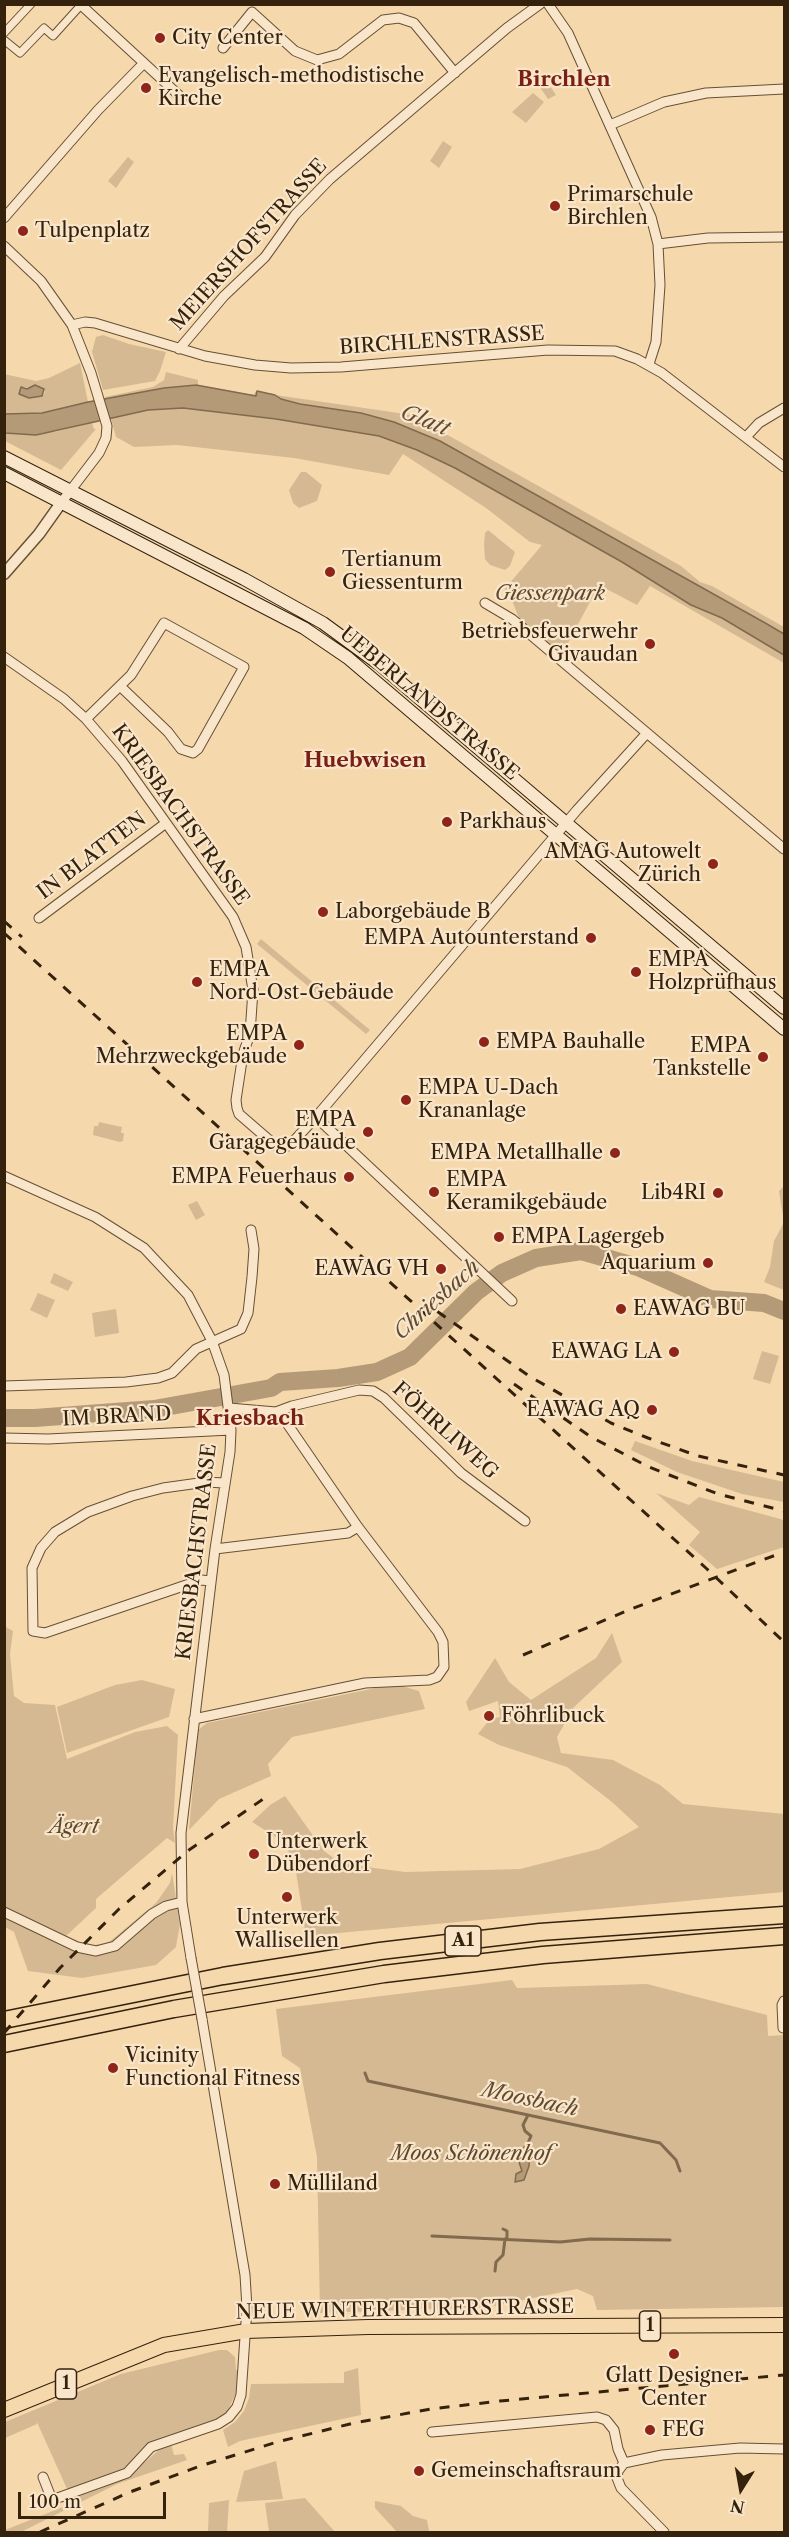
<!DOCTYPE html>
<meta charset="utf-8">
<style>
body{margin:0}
#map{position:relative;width:789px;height:2537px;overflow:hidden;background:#f6d8ad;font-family:"Libre Caslon Text",serif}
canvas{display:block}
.frame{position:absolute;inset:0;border:6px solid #35220d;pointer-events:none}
.north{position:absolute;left:711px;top:2459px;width:60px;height:60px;-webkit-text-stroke:4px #f9e6ca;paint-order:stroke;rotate:191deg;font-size:16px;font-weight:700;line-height:24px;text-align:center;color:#35220d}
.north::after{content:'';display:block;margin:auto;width:21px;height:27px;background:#35220d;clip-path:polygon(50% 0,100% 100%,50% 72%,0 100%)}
.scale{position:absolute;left:18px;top:2492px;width:148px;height:27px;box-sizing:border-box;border:3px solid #35220d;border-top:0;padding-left:8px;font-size:18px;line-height:21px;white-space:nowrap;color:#35220d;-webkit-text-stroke:4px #f9e6ca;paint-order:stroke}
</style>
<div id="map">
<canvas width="789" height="2537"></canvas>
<div class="frame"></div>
<div class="north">N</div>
<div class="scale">100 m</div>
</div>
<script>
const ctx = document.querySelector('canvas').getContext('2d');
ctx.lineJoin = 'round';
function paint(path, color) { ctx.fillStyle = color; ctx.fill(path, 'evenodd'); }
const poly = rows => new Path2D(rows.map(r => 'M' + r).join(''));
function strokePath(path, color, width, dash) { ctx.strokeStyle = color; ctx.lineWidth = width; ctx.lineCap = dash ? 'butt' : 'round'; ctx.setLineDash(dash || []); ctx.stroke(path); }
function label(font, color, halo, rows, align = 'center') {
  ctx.font = font + ' "Libre Caslon Text",serif'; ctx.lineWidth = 4.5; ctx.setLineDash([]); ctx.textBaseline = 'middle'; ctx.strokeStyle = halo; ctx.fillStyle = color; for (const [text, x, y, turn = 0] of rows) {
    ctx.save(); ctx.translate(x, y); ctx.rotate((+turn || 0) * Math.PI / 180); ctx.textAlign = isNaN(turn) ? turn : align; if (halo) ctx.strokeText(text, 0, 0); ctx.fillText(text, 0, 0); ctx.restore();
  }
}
paint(poly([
 [544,77,556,95,548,99,537,83],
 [533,93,544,102,526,123,512,112],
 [443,141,452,147,439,168,430,161],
 [128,157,134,162,116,188,108,181],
 [103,335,129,344,166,352,160,371,155,381,103,390,92,352,96,337],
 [80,363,88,402,42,413,5,414,4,374,36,381,49,378],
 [35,385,42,387,45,392,42,396,29,398,19,394,24,387,29,388],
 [166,372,198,380,198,385,254,395,255,392,412,415,681,566,700,582,712,586,784,627,784,663,650,586,637,605,599,585,561,656,521,623,511,598,503,591,542,545,530,542,486,508,403,454,389,475,294,458,177,445,134,447,116,437,105,397,153,387,164,380],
 [92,423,94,429,96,429,61,470,5,441,4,433,55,432],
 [301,472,306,472,322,485,317,501,299,508,293,503,289,490],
 [488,530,515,552,510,566,505,570,490,565,485,559,484,544,485,533],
 [261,939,370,1030,366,1034,257,944],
 [99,1122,122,1127,121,1133,124,1133,123,1141,120,1142,93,1135,94,1126,98,1126],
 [784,1186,784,1290,764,1282,770,1267,774,1241,784,1222,779,1191],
 [197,1201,205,1215,196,1220,188,1205],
 [54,1273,73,1282,68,1291,50,1283],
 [38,1293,55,1300,47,1318,30,1310],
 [116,1309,119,1333,95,1337,92,1313],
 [762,1351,779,1356,770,1384,753,1379],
 [635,1441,692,1461,784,1482,784,1502,742,1494,677,1472,631,1450],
 [656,1493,689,1505,699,1497,784,1520,784,1547,717,1569,689,1545,700,1532],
 [4,1626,13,1631,10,1654,14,1696,24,1703,55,1705,67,1759,135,1732,167,1726,178,1735,173,1828,175,1843,167,1838,96,1899,96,1908,66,1936,90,1946,109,1942,156,1903,170,1883,172,1873,180,1924,176,1947,156,1965,82,1978,28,1971,14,1932,5,1927],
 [612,1633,622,1662,574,1707,557,1737,561,1753,613,1760,660,1785,683,1804,784,1814,784,1892,306,1936,294,1859,279,1839,252,1822,270,1805,285,1796,324,1851,335,1859,359,1866,405,1872,520,1869,599,1849,639,1827,612,1802,567,1767,499,1745,478,1734,490,1719,500,1717,498,1701,469,1711,466,1702,495,1658,509,1682,531,1700,596,1658],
 [142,1680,175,1689,169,1717,67,1753,57,1707,115,1685],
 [395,1684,419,1691,425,1709,292,1737,268,1764,271,1776,219,1799,189,1830,198,1730,207,1723],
 [512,1980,517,1988,647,1984,767,2015,768,2036,784,2035,784,2076,782,2075,784,2077,784,2307,597,2310,593,2296,577,2289,489,2307,320,2313,317,2157,300,2068,282,2056,276,2009],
 [219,2350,227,2350,235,2357,236,2370,238,2370,236,2393,227,2412,214,2421,148,2444,124,2469,68,2491,36,2420,37,2424,5,2438,5,2422,121,2374],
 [358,2368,361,2415,240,2441,228,2447,223,2430,235,2422,244,2411,249,2398,251,2384,344,2383,344,2372],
 [171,2444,174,2455,184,2454,187,2460,117,2484,21,2532,5,2532,5,2530,68,2505,67,2501,117,2482,138,2468,160,2449],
 [276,2461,283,2499,236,2502,244,2471],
 [305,2498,335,2532,269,2532,265,2503],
 [229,2500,227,2532,208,2532,209,2503],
 [375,2501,401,2506,413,2516,427,2520,429,2531,397,2532,375,2508]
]), '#d5b992');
const water = poly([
 [35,385,44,389,42,396,29,398,19,394,21,387,27,389,35,385],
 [196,385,256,396,257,391,275,395,281,399,300,404,361,413,394,422,440,441,767,624,784,634,784,655,722,618,691,605,622,562,455,468,417,450,379,436,276,419,183,408,148,410,36,435,5,433,4,414,42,413,88,402,164,388,196,385],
 [527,2145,530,2149,529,2166,524,2180,515,2182,516,2174,522,2171,518,2159,519,2151,527,2145]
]);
paint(water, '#b49a77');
strokePath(water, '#816a4d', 1.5);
strokePath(poly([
 [365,2073,368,2081,660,2143,676,2160,680,2171],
 [527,2145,531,2136,525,2131,523,2125,528,2115],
 [503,2229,507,2231,507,2239],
 [432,2236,560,2242,590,2239,670,2240],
 [495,2271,496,2262,503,2255,505,2239]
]), '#816a4d', 3);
strokePath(poly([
 [4,1418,35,1418,154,1409,271,1388,280,1382,338,1378,377,1372,410,1357,476,1292,502,1273,536,1258,581,1251,638,1267,710,1299,764,1303,784,1311]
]), '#b49a77', 18);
const pedestrian = poly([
 [4,33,31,4],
 [4,40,20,53,44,28,53,36,81,5]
]);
const minor = poly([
 [80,4,182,98],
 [548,4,568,33,651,217,658,244,660,285,656,342,649,364],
 [223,48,252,12,295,51,317,60,339,54,383,20,399,18,414,23,455,73],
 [610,125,664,102,706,93,784,89],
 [4,218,98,110,143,64],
 [658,244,708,238,784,237],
 [4,246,41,281,72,325,91,373,107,426,106,438,99,453,61,503],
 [72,325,85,322,95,323,205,356,255,365,291,368,341,367,548,350,615,351,637,359,662,373,784,467],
 [179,349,224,296,265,257,295,215,330,179,507,28,540,4],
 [746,437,759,423,784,408],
 [485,603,512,619,647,733],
 [4,657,64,699,86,719,122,761,233,917,246,947,253,990,250,1034,243,1054,236,1100,237,1108,239,1114,276,1146,282,1148,290,1145,316,1117,577,810,647,733,784,849],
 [86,719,131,675,164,623,244,667,198,749,193,753,181,749,168,732,120,686],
 [39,918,166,823],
 [316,1117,512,1301],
 [4,1176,95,1217,144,1248,188,1295,212,1341,224,1375,231,1430,230,1452,215,1549,181,1833,182,1902,191,1958],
 [4,1386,126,1382,158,1378,172,1373,196,1349,241,1329,248,1313,252,1277,254,1249,251,1230],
 [229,1408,276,1412,292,1406,359,1390,373,1391,384,1398,461,1473,525,1521],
 [4,1438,48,1439,231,1430],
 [215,1549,348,1533,358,1527],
 [211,1581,201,1580,45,1633,33,1631,32,1568,41,1548,55,1532,88,1512,132,1496,163,1488,206,1482,224,1483],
 [194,1719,365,1683,429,1680,437,1677,444,1667,443,1642,438,1632,358,1527,286,1422,276,1412],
 [4,1912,77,1947,96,1951,115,1946,152,1914,166,1906,182,1902],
 [783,2028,782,2005,784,2001],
 [432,2432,597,2417,606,2420,614,2430,618,2449,624,2463],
 [43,2477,52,2500,127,2473,151,2447,218,2424,229,2417,237,2407,241,2395,247,2308,245,2275,202,2019],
 [664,2532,621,2488,617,2478,618,2471,624,2463,662,2455,740,2448,784,2449]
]);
const tertiary = poly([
 [4,574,39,534,61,503]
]);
const secondary = poly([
 [4,457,244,579,323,623,379,664,784,1008],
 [4,473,304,628,348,658,784,1029]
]);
const primary = poly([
 [4,2410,164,2345,246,2331,368,2327,784,2325]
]);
const motorway = poly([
 [4,2020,223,1976,380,1951,540,1932,784,1915],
 [4,2044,174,2009,384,1974,543,1955,784,1936]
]);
strokePath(pedestrian, '#655035', 9);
strokePath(minor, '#655035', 11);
strokePath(tertiary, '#655035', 13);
strokePath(secondary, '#35220d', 14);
strokePath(primary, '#35220d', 16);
strokePath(motorway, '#35220d', 19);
strokePath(pedestrian, '#f9e6ca', 7);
strokePath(minor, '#f9e6ca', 9);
strokePath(tertiary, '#f9e6ca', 10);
strokePath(secondary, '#f9e6ca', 12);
strokePath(primary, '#f6d8ad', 14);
strokePath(motorway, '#f6d8ad', 16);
strokePath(poly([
 [4,921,22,937],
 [4,933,707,1569,784,1642],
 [421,1300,529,1376,611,1423,648,1438,698,1456,784,1475],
 [514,1384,591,1437,649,1467,718,1494,784,1511],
 [523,1655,631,1609,784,1552],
 [4,2033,60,1968,119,1909,189,1850,269,1795],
 [40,2532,130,2492,200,2466,277,2442,354,2423,431,2409,500,2401,784,2375]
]), '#35220d', 3, [10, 10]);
const minorBridge = poly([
 [191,1958,202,2019]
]);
strokePath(minorBridge, '#655035', 11, []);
strokePath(minorBridge, '#f9e6ca', 9);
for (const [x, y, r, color] of [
 [160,38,6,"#8f2418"],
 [146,88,6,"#8f2418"],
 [555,206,6,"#8f2418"],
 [23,231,6,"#8f2418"],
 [330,572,6,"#8f2418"],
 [650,644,6,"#8f2418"],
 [447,822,6,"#8f2418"],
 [713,864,6,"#8f2418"],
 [323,912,6,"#8f2418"],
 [591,938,6,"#8f2418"],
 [636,972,6,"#8f2418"],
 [197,982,6,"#8f2418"],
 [484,1042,6,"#8f2418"],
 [299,1045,6,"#8f2418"],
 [763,1057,6,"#8f2418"],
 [406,1100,6,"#8f2418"],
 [368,1132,6,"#8f2418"],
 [615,1153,6,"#8f2418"],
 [349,1177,6,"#8f2418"],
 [434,1192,6,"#8f2418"],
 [718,1193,6,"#8f2418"],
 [499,1237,6,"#8f2418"],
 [708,1263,6,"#8f2418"],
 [441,1269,6,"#8f2418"],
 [621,1309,6,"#8f2418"],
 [674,1352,6,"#8f2418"],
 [652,1410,6,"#8f2418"],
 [489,1716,6,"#8f2418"],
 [254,1854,6,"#8f2418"],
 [287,1897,6,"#8f2418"],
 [113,2068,6,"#8f2418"],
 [275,2184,6,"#8f2418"],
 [674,2354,6,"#8f2418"],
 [650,2430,6,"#8f2418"],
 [419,2471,6,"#8f2418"]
]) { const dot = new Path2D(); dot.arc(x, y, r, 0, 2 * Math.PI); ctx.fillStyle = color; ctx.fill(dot); strokePath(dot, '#f9e6ca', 2); }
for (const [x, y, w] of [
 [463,1941,36],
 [650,2326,21],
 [66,2384,21]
]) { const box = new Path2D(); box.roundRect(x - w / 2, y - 15, w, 30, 4.5); ctx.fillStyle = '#f9e6ca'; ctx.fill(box); strokePath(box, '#35220d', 1.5); }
label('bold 18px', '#35220d', null, [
 ["A1",463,1941],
 ["1",650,2326],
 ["1",66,2384]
]);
label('20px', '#35220d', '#f9e6ca', [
 ["City Center",172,38],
 ["Evangelisch-methodistische",158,76],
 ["Kirche",158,99],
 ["Primarschule",567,195],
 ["Birchlen",567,218],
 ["Tulpenplatz",35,231],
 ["Tertianum",342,560],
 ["Giessenturm",342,583],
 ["Betriebsfeuerwehr",638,632,"right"],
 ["Givaudan",638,655,"right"],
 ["Parkhaus",459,822],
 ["AMAG Autowelt",701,852,"right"],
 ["Zürich",701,875,"right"],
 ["Laborgebäude B",335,912],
 ["EMPA Autounterstand",579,938,"right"],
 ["EMPA",648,960],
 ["Holzprüfhaus",648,983],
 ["EMPA",209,970],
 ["Nord-Ost-Gebäude",209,993],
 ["EMPA",287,1034,"right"],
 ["Mehrzweckgebäude",287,1057,"right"],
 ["EMPA Bauhalle",496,1042],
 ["EMPA",751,1046,"right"],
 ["Tankstelle",751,1069,"right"],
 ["EMPA U-Dach",418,1088],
 ["Krananlage",418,1111],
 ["EMPA",356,1120,"right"],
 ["Garagegebäude",356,1143,"right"],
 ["EMPA Metallhalle",603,1153,"right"],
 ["EMPA Feuerhaus",337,1177,"right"],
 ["EMPA",446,1180],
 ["Keramikgebäude",446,1203],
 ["Lib4RI",706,1193,"right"],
 ["EMPA Lagergeb",511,1237],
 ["Aquarium",696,1263,"right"],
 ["EAWAG VH",429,1269,"right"],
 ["EAWAG BU",633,1309],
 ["EAWAG LA",662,1352,"right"],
 ["EAWAG AQ",640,1410,"right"],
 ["Föhrlibuck",501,1716],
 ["Unterwerk",266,1842],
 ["Dübendorf",266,1865],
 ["Unterwerk",287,1918,"center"],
 ["Wallisellen",287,1941,"center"],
 ["Vicinity",125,2056],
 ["Functional Fitness",125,2079],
 ["Mülliland",287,2184],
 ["Glatt Designer",674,2376,"center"],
 ["Center",674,2399,"center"],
 ["FEG",662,2430],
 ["Gemeinschaftsraum",431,2471]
], 'left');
label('20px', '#35220d', '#f9e6ca', [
 ["MEIERSHOFSTRASSE",249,245,-48],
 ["BIRCHLENSTRASSE",442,341,-4],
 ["UEBERLANDSTRASSE",429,704,40],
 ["KRIESBACHSTRASSE",180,815,54],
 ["IN BLATTEN",92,856,-37],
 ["IM BRAND",117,1417,-3],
 ["FÖHRLIWEG",445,1431,42],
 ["KRIESBACHSTRASSE",197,1552,-83],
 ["NEUE WINTERTHURERSTRASSE",405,2310,-1]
]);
label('italic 20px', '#5d482e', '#f9e6ca', [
 ["Giessenpark",550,594],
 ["Ägert",74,1827],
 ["Moos Schönenhof",471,2154]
]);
label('bold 21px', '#7a1f14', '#f9e6ca', [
 ["Birchlen",564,80],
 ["Huebwisen",365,761],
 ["Kriesbach",250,1419]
]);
label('italic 21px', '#614c32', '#f9e6ca', [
 ["Glatt",425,421,22],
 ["Chriesbach",437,1300,-42],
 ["Moosbach",530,2100,12]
]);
</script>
